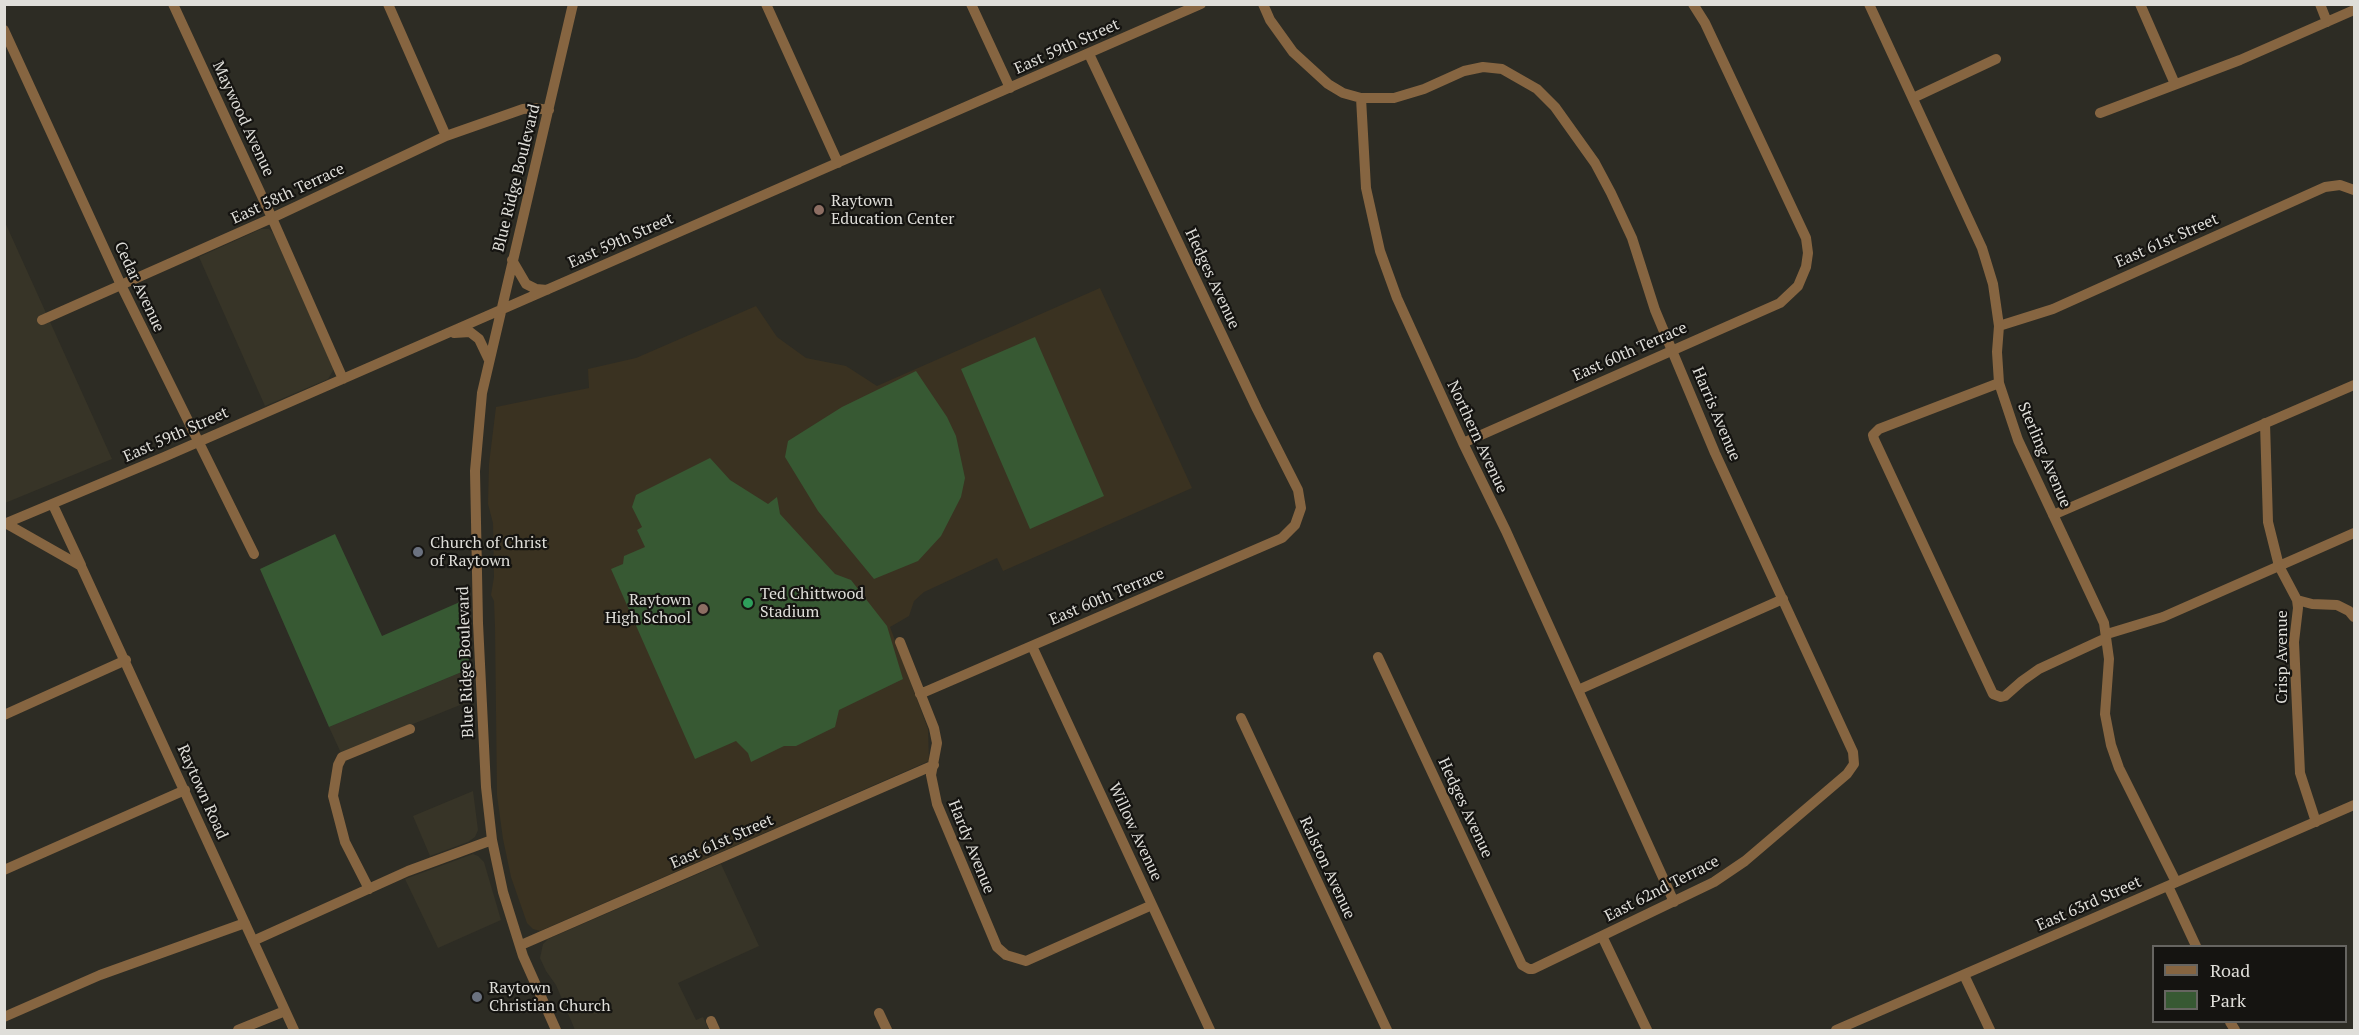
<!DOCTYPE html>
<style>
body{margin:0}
#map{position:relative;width:2359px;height:1035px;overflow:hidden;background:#2d2c24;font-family:"PT Serif",serif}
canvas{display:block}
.frame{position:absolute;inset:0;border:6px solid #dfded9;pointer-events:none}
.legend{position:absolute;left:2152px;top:945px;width:195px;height:78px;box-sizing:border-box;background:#151411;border:2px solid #666561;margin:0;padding:8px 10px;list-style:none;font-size:18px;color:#dfded9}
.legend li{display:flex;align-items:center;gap:12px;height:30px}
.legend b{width:30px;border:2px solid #666561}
</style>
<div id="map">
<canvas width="2359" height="1035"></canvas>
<div class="frame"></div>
<ul class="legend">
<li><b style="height:8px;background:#866541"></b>Road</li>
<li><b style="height:16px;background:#375933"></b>Park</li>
</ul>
</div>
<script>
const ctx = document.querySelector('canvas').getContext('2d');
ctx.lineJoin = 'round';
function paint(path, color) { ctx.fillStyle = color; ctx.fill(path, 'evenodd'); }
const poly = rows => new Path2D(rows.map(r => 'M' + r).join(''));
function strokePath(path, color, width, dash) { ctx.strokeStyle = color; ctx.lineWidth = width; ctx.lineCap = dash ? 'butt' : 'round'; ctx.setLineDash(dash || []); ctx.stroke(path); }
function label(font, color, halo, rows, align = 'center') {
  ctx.font = font + ' "PT Serif",serif'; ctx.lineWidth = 4.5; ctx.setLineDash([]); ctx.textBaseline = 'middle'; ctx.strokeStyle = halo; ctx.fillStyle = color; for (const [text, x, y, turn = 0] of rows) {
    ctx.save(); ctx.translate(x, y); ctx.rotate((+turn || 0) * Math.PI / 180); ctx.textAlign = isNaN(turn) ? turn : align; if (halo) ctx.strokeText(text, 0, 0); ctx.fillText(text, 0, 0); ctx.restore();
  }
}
paint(poly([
 [4,220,112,459,5,503,4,503],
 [261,229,269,229,273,233,334,369,328,379,265,406,199,257],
 [469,669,470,701,341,753,329,727],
 [473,791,478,830,475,837,468,842,430,856,413,816],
 [473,854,478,856,484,862,501,920,438,948,405,879],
 [721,864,759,946,678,983,696,1020,703,1017,709,1030,575,1030,556,985,546,971,540,958,543,944,548,939]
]), '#373427');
paint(poly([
 [1100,288,1192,488,1003,571,997,558,924,592,914,601,909,616,890,627,928,729,929,761,540,931,533,929,527,923,511,877,503,839,497,795,495,627,494,601,491,595,494,577,493,523,488,504,489,464,496,407,589,388,588,369,636,358,756,306,777,337,806,358,846,366,877,386]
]), '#3a3221');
paint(poly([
 [1035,337,1104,496,1030,529,961,369],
 [916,371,947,417,956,436,965,478,961,497,941,536,918,561,874,579,818,511,785,457,788,441,842,407],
 [710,458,730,480,768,504,777,497,780,514,835,574,851,580,887,626,903,679,839,710,835,727,796,746,784,746,751,762,748,753,736,741,695,759,611,569,623,564,624,556,645,547,637,530,642,527,632,507,636,495],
 [335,534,382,636,469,598,469,669,329,727,260,569]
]), '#375933');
strokePath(poly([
 [173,4,272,218,343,379],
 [388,4,446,136],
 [766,4,838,163],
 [971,4,1010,88],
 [1263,4,1270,20,1293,52,1328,84,1343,93,1361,98,1394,98,1424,89,1464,71,1483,67,1502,69,1537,89,1555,107,1595,163,1611,193,1632,238,1655,310,1715,453,1853,752,1854,764,1847,774,1745,861,1714,882,1533,969,1529,969,1522,965,1378,657],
 [1869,4,1982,248,1993,284,1999,326,1997,352,1999,383,2018,440,2104,623,2109,659,2105,714,2111,745,2119,768,2176,882],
 [2140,4,2175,84],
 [2320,4,2327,22],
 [4,30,121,285,254,554],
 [1361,98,1366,188,1380,251,1397,298,1463,443,1506,531,1674,902],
 [1913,98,1996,59],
 [2100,113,2240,60,2354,10],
 [512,260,526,284,536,289,547,290],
 [42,320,272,218,446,136,523,109,534,108,549,110],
 [1999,326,2053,309,2325,187,2340,185,2354,190],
 [454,333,470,332,479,339,489,360],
 [1999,383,1879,429,1873,435,1874,439,1993,694,2001,697,2005,696,2022,681,2039,669,2106,638],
 [2265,423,2268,522,2279,566,2297,600,2298,608,2294,642,2300,773,2316,822],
 [1463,443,1780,303,1798,286,1806,267,1808,253,1806,238,1705,23,1693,4],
 [53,505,81,565],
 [2053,515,2354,385],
 [4,524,164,457,1201,4],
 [7,524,81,566,294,1030],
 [2297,600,2312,604,2337,605,2349,611,2354,617],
 [2107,634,2163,617,2354,533],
 [900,642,934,728,937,743,931,775,937,804,997,947,1006,955,1026,961,1152,905],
 [1032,646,1210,1030],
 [1578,690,1783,599],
 [920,694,1282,538,1295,525,1301,508,1298,490,1257,409,1089,54],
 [4,715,126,660],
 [1241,718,1387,1030],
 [4,870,185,790],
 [2168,886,2196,946],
 [369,889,345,842,333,796,338,765,342,757,410,729],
 [1602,936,1647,1030],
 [253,941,408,871,492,840],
 [521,945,934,765],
 [1964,975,1990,1030],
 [879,1013,887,1030],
 [4,1017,100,975,245,923],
 [711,1021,715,1030],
 [2230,1022,2235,1030],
 [238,1030,285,1011],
 [556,1030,523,956,503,892,492,840,486,787,478,623,475,471,482,393,573,4],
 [1836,1030,2354,805]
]), '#866541', 10);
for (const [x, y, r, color] of [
 [819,210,6,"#8d6e63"],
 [418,552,6,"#6b7280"],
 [748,603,6,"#2e9e5b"],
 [703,609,6,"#8d6e63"],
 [477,997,6,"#6b7280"]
]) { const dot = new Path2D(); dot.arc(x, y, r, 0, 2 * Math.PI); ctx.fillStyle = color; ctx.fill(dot); strokePath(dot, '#151411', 2); }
label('16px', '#dfded9', '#151411', [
 ["East 59th Street",1067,47,-24],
 ["Maywood Avenue",243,119,65],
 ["Blue Ridge Boulevard",517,178,-76],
 ["East 58th Terrace",288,194,-25],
 ["East 59th Street",621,241,-24],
 ["East 61st Street",2167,241,-24],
 ["Hedges Avenue",1212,279,65],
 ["Cedar Avenue",139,287,65],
 ["East 60th Terrace",1630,352,-24],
 ["Harris Avenue",1716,414,67],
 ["East 59th Street",176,435,-24],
 ["Northern Avenue",1477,437,65],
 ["Sterling Avenue",2044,455,67],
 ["East 60th Terrace",1107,597,-23],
 ["Crisp Avenue",2282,657,-90],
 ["Blue Ridge Boulevard",466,662,-92],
 ["Raytown Road",202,792,66],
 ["Hedges Avenue",1465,808,65],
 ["Willow Avenue",1135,832,65],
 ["East 61st Street",722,842,-24],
 ["Hardy Avenue",971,847,68],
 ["Ralston Avenue",1327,868,65],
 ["East 62nd Terrace",1662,889,-27],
 ["East 63rd Street",2089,904,-24]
]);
label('16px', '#dfded9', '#151411', [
 ["Raytown",831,201],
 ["Education Center",831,219],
 ["Church of Christ",430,543],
 ["of Raytown",430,561],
 ["Ted Chittwood",760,594],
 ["Stadium",760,612],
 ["Raytown",691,600,"right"],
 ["High School",691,618,"right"],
 ["Raytown",489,988],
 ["Christian Church",489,1006]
], 'left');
</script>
